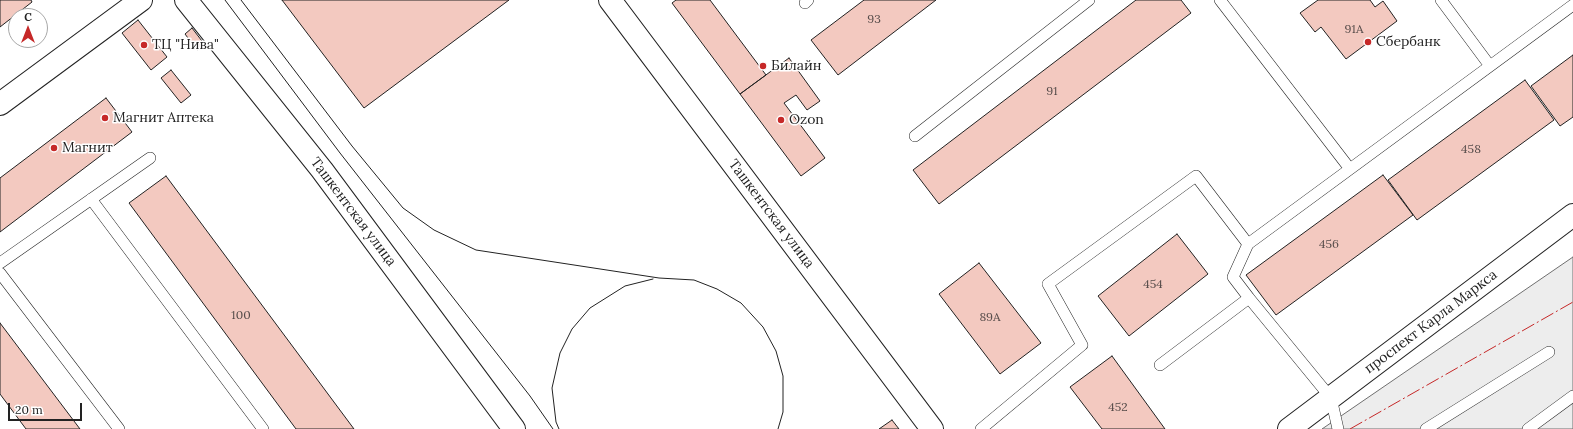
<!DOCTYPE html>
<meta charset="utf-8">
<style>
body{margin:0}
#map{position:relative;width:1573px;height:429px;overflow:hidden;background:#fff;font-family:Lora,serif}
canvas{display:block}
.north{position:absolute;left:8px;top:8px;width:40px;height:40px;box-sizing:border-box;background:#fff;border:1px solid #a7a7a7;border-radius:50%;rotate:0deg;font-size:11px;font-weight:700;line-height:16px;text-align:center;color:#222}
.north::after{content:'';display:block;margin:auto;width:14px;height:18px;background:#c62828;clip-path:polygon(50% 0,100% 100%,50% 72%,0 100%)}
.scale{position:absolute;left:8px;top:403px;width:74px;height:18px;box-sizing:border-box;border:2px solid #222;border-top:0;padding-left:5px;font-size:12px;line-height:14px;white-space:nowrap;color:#222;-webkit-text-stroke:3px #fff;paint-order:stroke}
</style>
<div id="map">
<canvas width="1573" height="429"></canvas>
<div class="north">С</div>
<div class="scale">20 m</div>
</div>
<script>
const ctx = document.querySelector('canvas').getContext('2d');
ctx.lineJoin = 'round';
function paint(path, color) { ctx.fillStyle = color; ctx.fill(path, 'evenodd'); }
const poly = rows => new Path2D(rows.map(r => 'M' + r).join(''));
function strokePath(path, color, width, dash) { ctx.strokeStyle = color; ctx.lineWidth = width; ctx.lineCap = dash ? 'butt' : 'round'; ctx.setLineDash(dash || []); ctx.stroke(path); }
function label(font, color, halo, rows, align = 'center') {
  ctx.font = font + ' Lora,serif'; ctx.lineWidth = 3; ctx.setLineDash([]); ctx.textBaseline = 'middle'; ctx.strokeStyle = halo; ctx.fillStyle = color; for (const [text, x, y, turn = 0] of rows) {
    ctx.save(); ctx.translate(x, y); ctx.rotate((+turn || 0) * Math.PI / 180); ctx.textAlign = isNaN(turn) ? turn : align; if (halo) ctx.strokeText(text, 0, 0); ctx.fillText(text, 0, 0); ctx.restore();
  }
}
const parking = poly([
 [1573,257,1573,429,1322,429,1573,257]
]);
paint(parking, '#ededed');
strokePath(parking, '#6f6f6f', 1);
const building = poly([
 [0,0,31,0,32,2,0,27,0,0],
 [282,0,509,0,364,108,282,0],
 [676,0,710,0,766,75,740,94,672,3,676,0],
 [864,0,936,0,838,75,811,40,864,0],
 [1136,0,1181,0,1191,13,939,204,913,170,1136,0],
 [1318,0,1370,0,1375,7,1383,1,1397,21,1346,59,1321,27,1315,32,1300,13,1318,0],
 [138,20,167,57,151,70,122,33,138,20],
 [192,28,205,45,197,50,185,34,192,28],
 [1573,55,1573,117,1560,126,1531,86,1573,55],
 [789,58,820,101,807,110,796,95,784,103,825,158,801,176,740,94,789,58],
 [171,70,191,95,181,103,161,78,171,70],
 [1525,80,1554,120,1417,220,1388,180,1525,80],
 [106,98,132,132,0,232,0,178,106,98],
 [1383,175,1413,215,1276,315,1246,275,1383,175],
 [166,176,354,429,296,429,129,203,166,176],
 [1177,234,1208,274,1129,336,1098,296,1177,234],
 [979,263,1041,343,1000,374,939,294,979,263],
 [0,323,80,429,26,429,0,394,0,323],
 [1112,356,1165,429,1102,429,1070,387,1112,356],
 [892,420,899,429,879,429,892,420]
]);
paint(building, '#f3c9c0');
strokePath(building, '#222', 1);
const service = poly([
 [1220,0,1350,169],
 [1441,0,1490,66],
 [805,3,808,0],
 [915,136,1089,0],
 [91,199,263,429],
 [0,263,150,158],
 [0,273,119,429],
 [1160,365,1249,298],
 [981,429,1082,345,1048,284,1196,176,1248,244],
 [1338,429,1331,398,1249,298,1233,277,1248,244,1573,5],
 [1426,429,1549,352],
 [1528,429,1573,396]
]);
const minor = poly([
 [0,104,141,0]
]);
const secondary = poly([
 [186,0,322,170,514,429],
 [610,0,932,429],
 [1289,429,1573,215]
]);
strokePath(service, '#222', 12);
strokePath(minor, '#222', 24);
strokePath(secondary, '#222', 24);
strokePath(service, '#fff', 11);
strokePath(minor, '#fff', 22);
strokePath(secondary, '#fff', 22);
strokePath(poly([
 [225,0,340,153,530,396,553,429],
 [241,0,352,146,403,208,434,230,476,250,659,278,694,280,717,289,741,303,763,327,776,351,783,376,783,412,778,429],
 [559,429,556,422,552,388,560,353,572,329,590,308,625,286,653,279]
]), '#222', 1);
strokePath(poly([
 [1350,429,1573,302]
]), '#c62828', 1, [14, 3, 2, 3]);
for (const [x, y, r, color] of [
 [1368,42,4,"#c62828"],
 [144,45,4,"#c62828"],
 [763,66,4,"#c62828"],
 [105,118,4,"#c62828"],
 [781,120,4,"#c62828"],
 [54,148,4,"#c62828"]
]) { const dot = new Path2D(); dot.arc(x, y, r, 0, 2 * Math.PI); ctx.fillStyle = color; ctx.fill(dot); strokePath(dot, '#fff', 1.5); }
label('12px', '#564c4a', null, [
 ["93",874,20],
 ["91А",1354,30],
 ["91",1052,92],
 ["458",1471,150],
 ["456",1329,245],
 ["454",1153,285],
 ["100",241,316],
 ["89А",990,318],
 ["452",1118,408]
]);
label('14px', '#222', '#fff', [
 ["Сбербанк",1376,42],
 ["ТЦ \"Нива\"",152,45],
 ["Билайн",771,66],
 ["Магнит Аптека",113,118],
 ["Ozon",789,120],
 ["Магнит",62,148]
], 'left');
label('14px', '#222', '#fff', [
 ["Ташкентская улица",353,212,53],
 ["Ташкентская улица",771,214,53],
 ["проспект Карла Маркса",1431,322,-37]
]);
</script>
